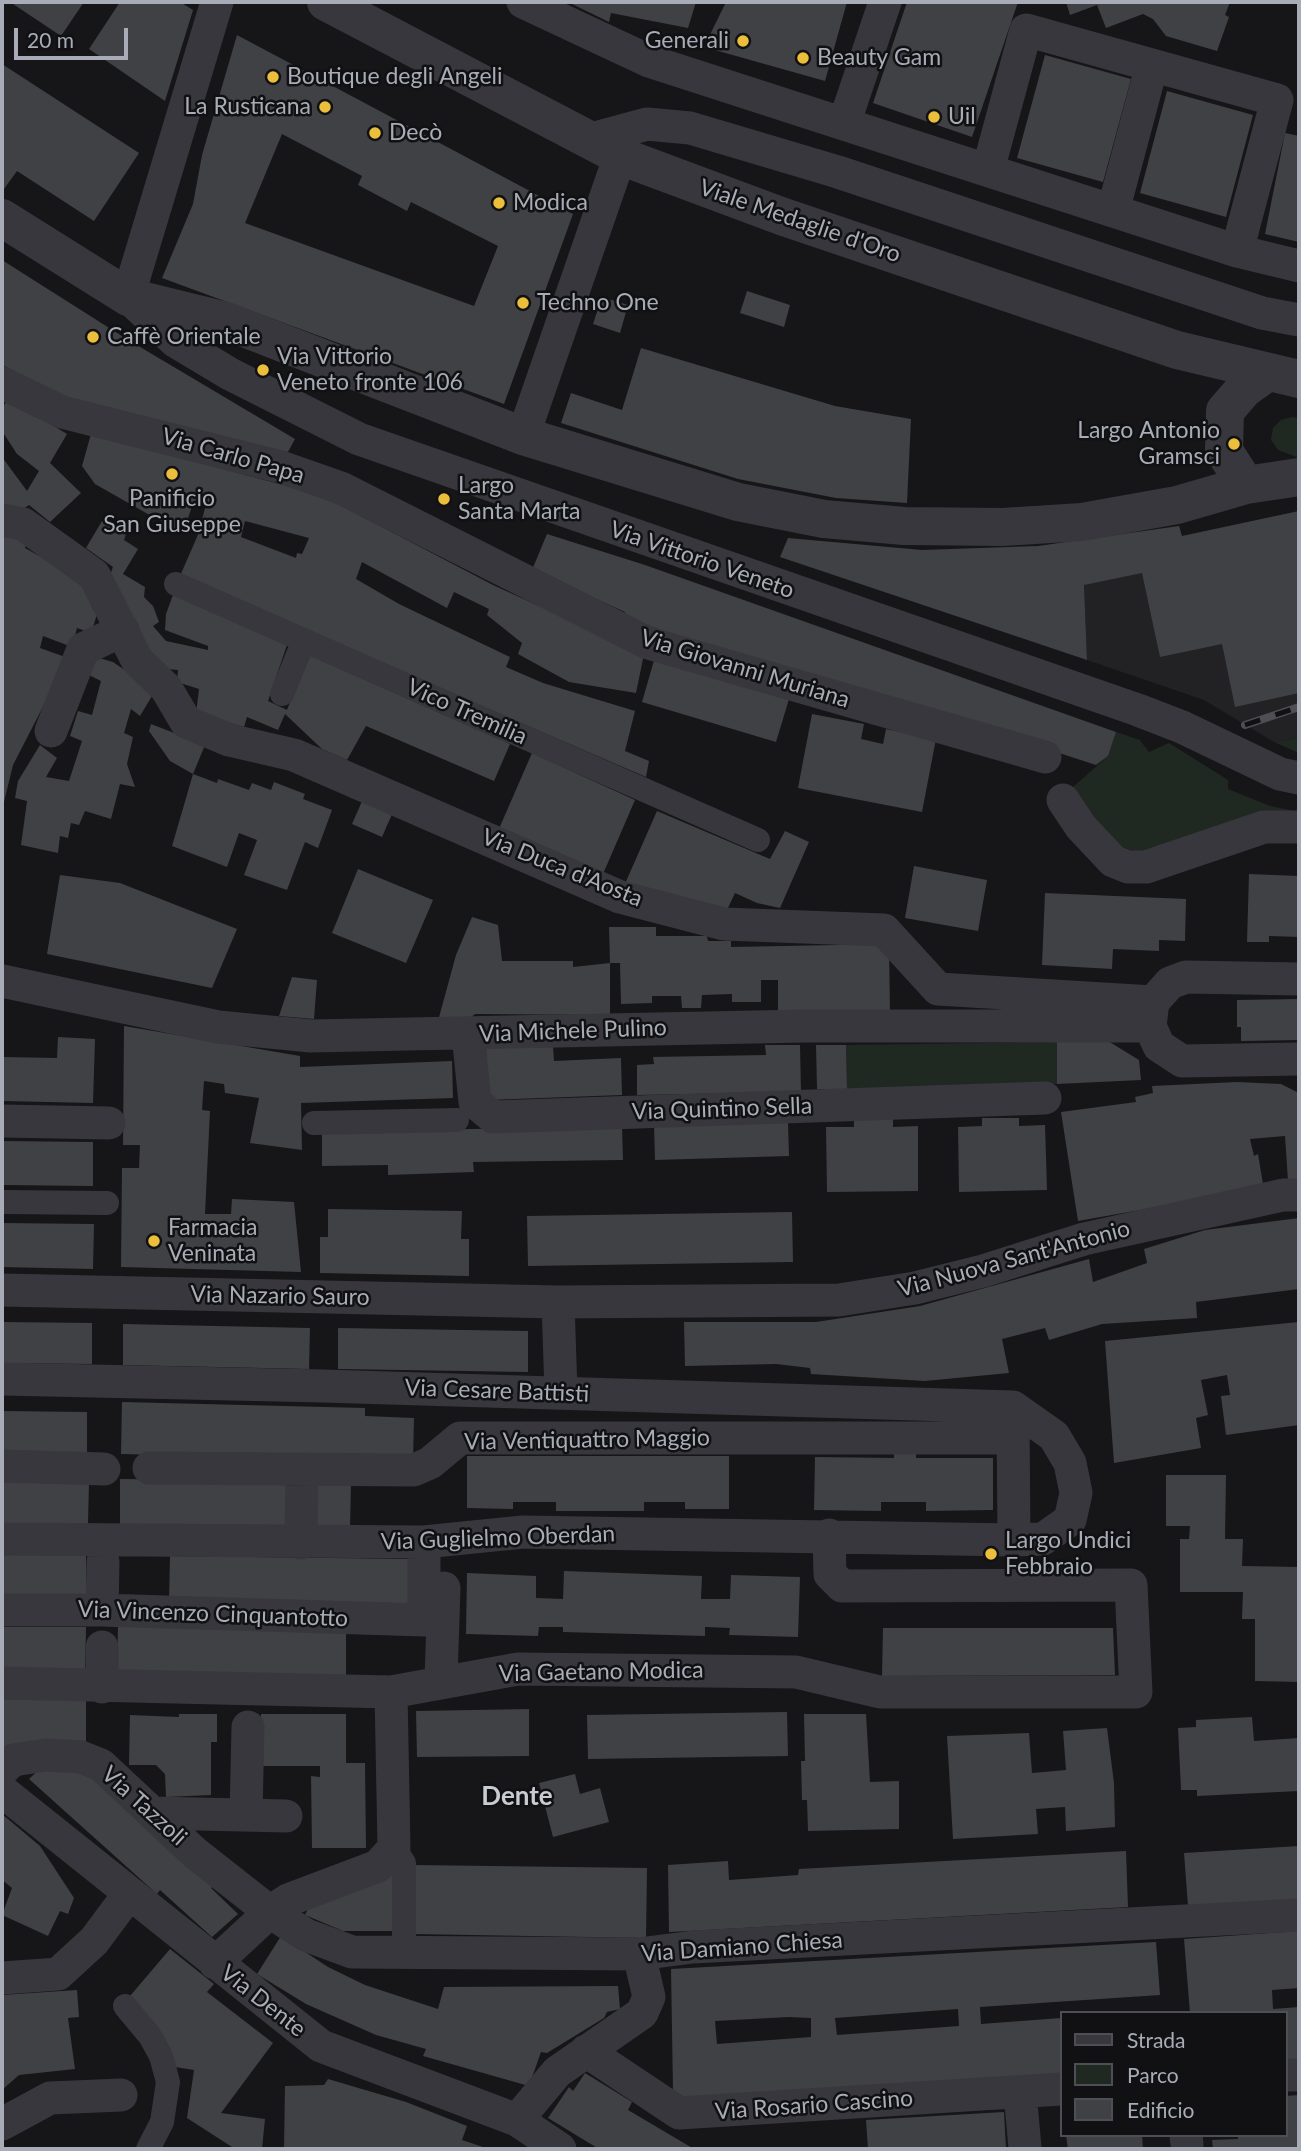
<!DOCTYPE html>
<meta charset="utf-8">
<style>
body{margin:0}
#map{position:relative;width:1301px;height:2151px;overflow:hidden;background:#161618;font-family:Lato,sans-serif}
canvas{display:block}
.frame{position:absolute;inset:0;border:4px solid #a8acb7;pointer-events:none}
.legend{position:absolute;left:1060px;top:2011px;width:228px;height:126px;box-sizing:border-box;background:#111113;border:2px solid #4d4f55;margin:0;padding:9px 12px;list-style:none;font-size:21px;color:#a8acb7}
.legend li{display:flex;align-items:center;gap:14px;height:35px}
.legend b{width:35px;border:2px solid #4d4f55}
.scale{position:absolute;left:14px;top:28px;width:114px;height:32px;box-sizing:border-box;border:4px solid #a8acb7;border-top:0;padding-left:9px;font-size:21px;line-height:24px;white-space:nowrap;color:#a8acb7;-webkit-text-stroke:5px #111113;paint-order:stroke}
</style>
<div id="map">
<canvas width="1301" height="2151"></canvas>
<div class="frame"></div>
<ul class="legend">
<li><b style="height:9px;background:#37373d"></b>Strada</li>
<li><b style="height:19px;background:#202822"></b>Parco</li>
<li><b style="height:19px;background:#404145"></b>Edificio</li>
</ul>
<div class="scale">20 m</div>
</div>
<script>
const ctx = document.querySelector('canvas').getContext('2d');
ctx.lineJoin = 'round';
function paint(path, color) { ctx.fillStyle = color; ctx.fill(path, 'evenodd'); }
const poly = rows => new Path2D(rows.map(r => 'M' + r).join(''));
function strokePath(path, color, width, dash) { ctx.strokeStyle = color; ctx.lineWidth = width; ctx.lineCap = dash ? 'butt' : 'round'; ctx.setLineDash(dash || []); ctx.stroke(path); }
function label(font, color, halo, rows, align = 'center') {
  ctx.font = font + ' Lato,sans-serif'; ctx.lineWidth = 5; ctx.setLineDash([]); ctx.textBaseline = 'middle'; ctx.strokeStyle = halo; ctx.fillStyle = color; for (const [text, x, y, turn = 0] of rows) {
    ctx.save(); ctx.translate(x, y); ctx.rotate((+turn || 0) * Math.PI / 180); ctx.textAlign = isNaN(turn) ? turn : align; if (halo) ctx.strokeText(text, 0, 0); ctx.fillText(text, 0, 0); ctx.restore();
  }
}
paint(poly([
 [1299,511,1299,738,1274,742,1204,700,1087,660,1084,585,1182,536]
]), '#222225');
paint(poly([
 [1292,417,1299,418,1299,458,1278,450,1271,440,1273,428,1281,420],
 [1116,732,1140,740,1149,752,1169,743,1228,780,1228,789,1270,806,1299,812,1151,857,1111,843,1072,788,1108,756],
 [1299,738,1299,753,1274,742],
 [1057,1042,1057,1084,847,1089,846,1045]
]), '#202822');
paint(poly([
 [10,2,84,2,61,36],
 [120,2,180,2,193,10,165,101,89,49],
 [568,2,696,2,688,28,611,13,609,22],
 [726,2,847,2,825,81,704,47],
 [907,2,1018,2,972,137,873,103],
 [1066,2,1230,2,1225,15,1229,17,1217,51,1166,36,1153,19,1143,14,1106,28,1097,5,1070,15],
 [237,35,573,214,504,404,162,278,193,204,202,155],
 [282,134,362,176,358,185,407,211,411,202,498,246,474,306,245,223],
 [1045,55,1131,79,1103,182,1017,158],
 [2,64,139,153,94,221,17,171,4,189,2,188],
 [1167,91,1253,115,1226,217,1140,193],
 [1285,133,1299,136,1299,242,1265,234],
 [2,260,125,338,295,439,288,452,91,409,2,365],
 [747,291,790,305,784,327,740,313],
 [602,297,628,305,620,333,593,324],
 [641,348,835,406,911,419,907,503,836,498,738,479,561,423,571,393,622,410],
 [8,398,67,434,50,463,81,493,50,522,29,505,16,514,2,512,2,457,27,491,39,471,17,454,2,431,2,409],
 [91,434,321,495,493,585,644,654,636,693,569,682,518,654,522,643,487,615,489,609,454,592,447,608,362,562,356,579,399,604,510,657,506,667,543,683,635,711,625,751,649,761,646,777,180,576,197,537,206,505,193,503,183,534,95,484,82,466],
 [245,521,309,538,302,554,297,553,296,558,241,537],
 [1299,511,1299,693,1235,707,1222,644,1160,657,1142,573,1084,585,1087,660,780,557,788,538,922,550,1038,546,1179,526,1182,536],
 [102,521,126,534,124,540,138,549,123,574,145,587,144,597,153,606,159,622,153,626,166,641,208,650,208,646,165,630,166,614,174,592,289,639,268,701,287,710,309,655,510,744,494,781,366,726,347,760,322,749,285,714,278,730,247,717,244,727,196,714,199,689,177,682,178,670,157,668,107,583,113,567,86,548],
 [2,531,28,539,25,548,88,583,101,602,91,633,77,628,72,647,43,636,40,648,68,658,13,765,3,806],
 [547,534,645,565,1116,732,1108,756,1096,765,933,712,746,659,623,617,625,612,532,570],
 [92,656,113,662,155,691,140,716,131,709,124,733,133,737,127,764,135,787,120,784,111,819,85,811,79,825,71,823,68,838,60,836,58,853,21,845,27,801,15,798,18,781,40,745,57,758,46,777,69,781,82,741,70,736,78,711,92,715,101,681,85,673],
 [655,657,790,696,776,742,642,702],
 [812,714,864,724,861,739,883,744,886,729,936,739,922,812,798,788],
 [151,724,205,745,193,774,170,761,149,731],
 [532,753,635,800,603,874,498,831],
 [193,774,217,783,218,779,249,790,252,783,271,790,274,782,305,794,303,799,332,810,318,848,305,842,287,890,244,875,257,840,239,833,227,867,172,846],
 [363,799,393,812,382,837,352,824],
 [657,811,770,859,785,831,809,842,780,908,757,903,735,893,727,910,624,886],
 [914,866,987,880,978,931,905,918],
 [358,869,433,900,406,963,332,933],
 [1249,874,1299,876,1299,937,1269,936,1269,942,1247,942],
 [60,875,120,883,237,929,212,988,47,954],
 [1045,893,1186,899,1185,941,1159,940,1159,951,1113,949,1112,969,1042,965],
 [472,917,498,925,502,961,573,961,573,967,610,963,610,1015,475,1014,468,1020,438,1021,456,955],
 [609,927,656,927,656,936,707,936,708,941,731,941,731,947,889,944,890,1012,778,1014,778,980,761,980,761,1002,732,1002,732,994,702,995,701,1008,682,1008,681,996,652,996,652,1003,621,1004,620,963,610,963],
 [292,977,317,980,314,1019,279,1016],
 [1299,999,1299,1040,1241,1041,1241,1027,1237,1027,1237,1000],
 [124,1026,300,1056,300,1067,452,1061,453,1098,301,1103,302,1150,250,1143,259,1098,225,1093,224,1084,204,1081,202,1110,210,1111,205,1214,231,1214,232,1199,294,1202,301,1272,121,1267,122,1168,139,1168,140,1145,123,1145],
 [58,1037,95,1039,93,1103,2,1101,2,1057,57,1058],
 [1108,1041,1139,1060,1141,1080,1057,1084,1057,1042],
 [765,1045,800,1045,801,1092,637,1095,637,1065,654,1064,653,1057,766,1055],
 [816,1045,846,1045,847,1089,817,1089],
 [553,1046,554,1061,621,1058,622,1095,488,1100,486,1048],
 [1237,1082,1281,1084,1299,1093,1299,1180,1288,1181,1285,1136,1250,1139,1254,1156,1258,1154,1263,1184,1174,1204,1078,1221,1061,1112,1136,1102,1135,1097,1153,1093,1152,1086],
 [982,1118,1019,1118,1019,1126,1045,1125,1047,1190,959,1192,958,1127,982,1126],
 [893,1119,893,1127,918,1126,918,1191,827,1192,826,1127,854,1127,854,1120],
 [788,1122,789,1156,655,1160,654,1125],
 [622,1126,623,1160,473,1162,474,1172,388,1175,388,1165,322,1166,322,1132],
 [2,1141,93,1142,93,1186,2,1185],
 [328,1209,462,1211,461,1239,469,1239,469,1276,320,1273,320,1237,328,1237],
 [792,1212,793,1262,528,1266,527,1216],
 [1299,1218,1299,1289,1196,1302,1197,1318,1102,1324,1049,1340,1045,1328,1002,1339,1009,1373,925,1381,811,1374,810,1368,776,1364,685,1366,684,1322,816,1322,920,1306,1089,1259,1093,1282,1147,1263,1144,1249,1205,1230],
 [2,1223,94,1224,93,1269,2,1267],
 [2,1322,92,1323,92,1364,2,1363],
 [1299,1322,1299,1425,1226,1435,1221,1396,1230,1395,1227,1375,1201,1380,1208,1415,1196,1418,1201,1448,1114,1463,1105,1341],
 [123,1324,310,1328,309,1369,123,1365],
 [338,1328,528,1331,528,1372,338,1369],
 [122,1402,365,1408,365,1416,414,1418,413,1461,121,1454],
 [2,1411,87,1412,87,1454,2,1453],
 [894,1447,916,1447,916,1458,993,1458,993,1510,926,1511,926,1502,881,1502,881,1511,814,1510,815,1457,894,1458],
 [467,1456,729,1456,729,1509,685,1509,685,1502,644,1502,644,1511,556,1511,556,1502,513,1502,513,1509,467,1508],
 [1166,1475,1226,1475,1225,1539,1243,1539,1242,1566,1299,1567,1299,1682,1255,1681,1255,1619,1242,1619,1243,1592,1180,1592,1180,1539,1189,1539,1190,1526,1166,1526],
 [120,1479,287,1481,287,1529,120,1527],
 [2,1481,89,1482,88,1524,2,1524],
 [315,1481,351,1481,350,1531,314,1530],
 [2,1554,86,1555,86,1599,2,1599],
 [170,1556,412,1559,411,1605,169,1601],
 [564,1571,702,1576,701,1599,730,1599,731,1575,800,1577,798,1637,729,1635,730,1628,705,1627,705,1636,563,1632,563,1627,539,1627,538,1636,466,1634,467,1573,536,1576,536,1598,563,1599],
 [118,1625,346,1628,346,1678,117,1675],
 [2,1627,86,1627,85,1673,2,1670],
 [883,1628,1113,1628,1115,1675,882,1676],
 [2,1697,86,1698,86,1747,2,1748],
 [529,1709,529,1756,417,1757,416,1711],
 [787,1712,788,1756,588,1759,587,1715],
 [179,1714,217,1714,217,1742,211,1742,211,1795,166,1797,165,1774,156,1765,129,1765,130,1715,179,1717],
 [261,1714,346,1714,346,1763,365,1763,366,1848,312,1848,311,1776,320,1777,320,1766,261,1766],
 [804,1714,866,1714,870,1782,899,1781,899,1829,808,1831,807,1800,802,1800,801,1761,805,1761],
 [1252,1717,1254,1741,1299,1738,1299,1791,1197,1796,1197,1790,1181,1790,1178,1728,1196,1727,1196,1720],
 [1107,1728,1114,1783,1115,1827,1066,1831,1065,1807,1036,1809,1038,1834,953,1839,947,1736,1029,1733,1032,1773,1066,1770,1063,1731],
 [46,1763,93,1774,217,1883,211,1888,238,1914,212,1937,160,1890,157,1894,29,1779],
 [575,1774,580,1794,600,1788,609,1822,553,1837,539,1783],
 [2,1814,40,1846,74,1898,68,1914,60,1911,48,1936,2,1915,12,1888,2,1880],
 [1299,1846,1299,1900,1188,1906,1184,1853],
 [1126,1851,1128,1907,669,1932,668,1865,728,1861,729,1880,798,1875,799,1869],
 [413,1865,647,1868,646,1938,413,1934],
 [397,1871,397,1931,343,1931,305,1915,309,1907],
 [1299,1931,1299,1988,1272,1990,1273,2009,1299,2007,1299,2059,1285,2060,1285,2013,1190,2013,1184,1939],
 [281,1936,328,1967,365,1985,438,2009,444,1987,618,1986,620,2009,607,2012,604,2018,547,2053,541,2052,529,2086,423,2056,426,2049,376,2035,306,2004,257,1974],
 [1156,1942,1160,1995,980,2007,981,2024,1061,2018,1061,2073,683,2100,673,2091,671,1969],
 [958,2009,959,2026,837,2035,835,2018],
 [789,2017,811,2018,811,2037,717,2044,715,2021],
 [170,1949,214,1984,207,1992,273,2043,221,2113,265,2119,262,2149,232,2147,187,2118,194,2070,175,2067,130,1996],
 [77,1990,79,2017,68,2018,75,2069,19,2075,2,2090,2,1995],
 [585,2073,632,2102,628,2110,694,2149,599,2149,548,2118,569,2087,573,2091],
 [328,2079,406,2102,467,2126,462,2140,489,2149,284,2149,285,2086,324,2085],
 [1299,2095,1299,2149,1213,2149,1212,2140,1238,2139,1238,2135,1285,2135,1285,2096],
 [1004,2112,1006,2149,868,2149,866,2120],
 [1066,2135,1142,2135,1143,2149,1068,2149]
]), '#404145');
strokePath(poly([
 [176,584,758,840],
 [282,694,304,640],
 [314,1123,457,1120],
 [2,1202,107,1203],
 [394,1848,404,1863,404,1953],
 [125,2006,150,2036,161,2056,168,2082,162,2122,148,2149]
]), '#37373d', 24);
strokePath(poly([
 [217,2,128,297,175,341,230,374,359,439,1138,710,1182,727,1280,774,1299,778],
 [523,2,649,61,1237,251,1299,266],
 [844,124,885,2],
 [588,140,647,124,690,128,838,172,1262,313,1299,320],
 [988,170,1026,30,1277,100,1237,251],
 [1113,211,1152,65],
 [2,383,62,412,281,467,341,488,648,643,1045,757],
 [523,436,620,156],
 [2,520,23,524,94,575,137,660,166,688,186,722,229,740,294,755,620,897,724,924,884,930,938,989,1153,1002],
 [51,731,83,649,123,630],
 [1063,800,1081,827,1113,861,1128,867,1146,867,1264,827,1299,827],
 [1299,979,1186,977,1170,983,1153,1002,1150,1026,1159,1046,1182,1061,1299,1059],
 [2,981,218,1027,311,1036,803,1026,1150,1026],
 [468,1034,475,1102,493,1117,1045,1098],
 [2,1121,109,1123],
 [2,1290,558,1302,839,1300,915,1288,983,1271,1084,1239,1283,1195,1299,1195],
 [558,1302,561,1392],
 [2,1379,323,1386,1013,1407,1054,1436,1070,1463,1076,1493,1070,1520,1043,1539,1014,1540,523,1532,424,1542,2,1539],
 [1013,1417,1014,1540],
 [2,1466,104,1469],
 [149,1468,414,1470,430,1463,460,1438,1013,1438],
 [301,1543,302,1469],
 [2,1610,102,1610,424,1620,424,1542],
 [102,1610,103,1562],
 [441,1680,444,1588],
 [2,1683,391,1692,518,1669,796,1672,880,1692,1136,1692,1131,1585,842,1586,830,1574,829,1535],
 [102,1687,102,1647],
 [2,1770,13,1760,46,1755,81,1757,101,1765,195,1853,270,1912,288,1900,378,1866,394,1848,391,1692],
 [2,1791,321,2046,517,2120,560,2149],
 [154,1813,286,1816],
 [246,1815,248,1727],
 [215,1963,270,1912,306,1935,352,1952,639,1954,693,1947,1299,1915],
 [2,1978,58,1974,94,1941,129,1894],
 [586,2051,679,2113,1061,2089],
 [1285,2075,1299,2075],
 [1020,2092,1025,2148],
 [517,2120,557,2072,642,2013,649,1997,639,1954],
 [2,2124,50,2098,121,2095],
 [1186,2135,1187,2144]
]), '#37373d', 33);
strokePath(poly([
 [326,2,620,156,781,216,1177,350,1299,379],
 [2,218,128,297,226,321,523,436,738,502,824,519,904,526,1003,527,1082,522,1177,505,1246,485,1299,477],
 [1246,485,1224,451,1225,411,1244,389,1268,372]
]), '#37373d', 38);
const rail = poly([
 [1245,725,1299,707]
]);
strokePath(rail, '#4e4f55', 8);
strokePath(rail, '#111113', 5, [16]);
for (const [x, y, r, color] of [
 [743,41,7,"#ebbf3b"],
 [803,58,7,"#ebbf3b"],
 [273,77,7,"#ebbf3b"],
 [325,107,7,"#ebbf3b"],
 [934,117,7,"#ebbf3b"],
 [375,133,7,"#ebbf3b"],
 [499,203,7,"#ebbf3b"],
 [523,303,7,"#ebbf3b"],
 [93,337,7,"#ebbf3b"],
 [263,370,7,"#ebbf3b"],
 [1234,444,7,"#ebbf3b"],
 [172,474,7,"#ebbf3b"],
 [444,499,7,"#ebbf3b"],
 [154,1241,7,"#ebbf3b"],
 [991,1554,7,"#ebbf3b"]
]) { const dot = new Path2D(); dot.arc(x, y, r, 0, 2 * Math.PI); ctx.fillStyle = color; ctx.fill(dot); strokePath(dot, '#111113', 2.5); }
label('23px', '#a8acb7', '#111113', [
 ["Generali",729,41,"right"],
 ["Beauty Gam",817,58],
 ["Boutique degli Angeli",287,77],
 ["La Rusticana",311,107,"right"],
 ["Uil",948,117],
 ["Decò",389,133],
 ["Modica",513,203],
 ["Techno One",537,303],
 ["Caffè Orientale",107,337],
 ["Via Vittorio",277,357],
 ["Veneto fronte 106",277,383],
 ["Largo Antonio",1220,431,"right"],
 ["Gramsci",1220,457,"right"],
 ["Largo",458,486],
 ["Santa Marta",458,512],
 ["Panificio",172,499,"center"],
 ["San Giuseppe",172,525,"center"],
 ["Farmacia",168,1228],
 ["Veninata",168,1254],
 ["Largo Undici",1005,1541],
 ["Febbraio",1005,1567]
], 'left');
label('23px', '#a8acb7', '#111113', [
 ["Viale Medaglie d'Oro",800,221,19],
 ["Via Carlo Papa",233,456,16],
 ["Via Vittorio Veneto",702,560,19],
 ["Via Giovanni Muriana",745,669,17],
 ["Vico Tremilia",467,712,24],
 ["Via Duca d'Aosta",562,868,22],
 ["Via Michele Pulino",573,1031,-2],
 ["Via Quintino Sella",722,1109,-2],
 ["Via Nuova Sant'Antonio",1014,1259,-15],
 ["Via Nazario Sauro",280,1296,1],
 ["Via Cesare Battisti",497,1391,2],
 ["Via Ventiquattro Maggio",587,1440,-1],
 ["Via Guglielmo Oberdan",498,1538,-2],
 ["Via Vincenzo Cinquantotto",213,1614,2],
 ["Via Gaetano Modica",601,1672,-1],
 ["Via Tazzoli",144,1806,42],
 ["Via Damiano Chiesa",742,1947,-4],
 ["Via Dente",263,2001,38],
 ["Via Rosario Cascino",814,2105,-4]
]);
label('bold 26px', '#c9cbd3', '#111113', [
 ["Dente",517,1797]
]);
</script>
